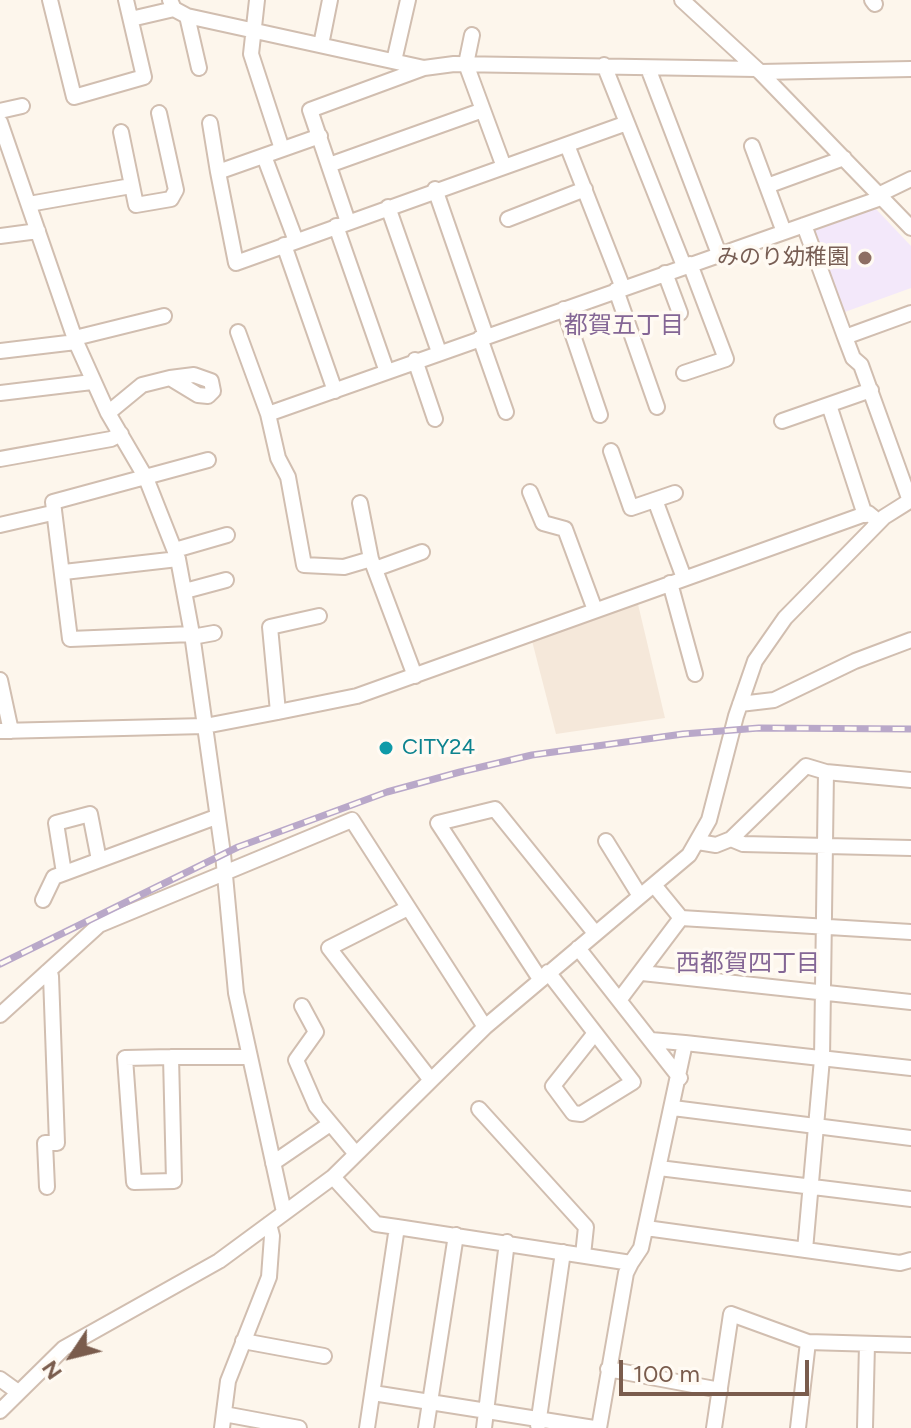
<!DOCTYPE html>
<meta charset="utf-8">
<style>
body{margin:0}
#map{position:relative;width:911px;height:1428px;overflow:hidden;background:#fdf6ec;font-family:Figtree,sans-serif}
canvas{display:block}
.north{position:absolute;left:32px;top:1316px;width:80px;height:80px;-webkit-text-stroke:6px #fffaf3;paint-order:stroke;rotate:235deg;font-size:22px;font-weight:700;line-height:32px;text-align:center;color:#7a5c4d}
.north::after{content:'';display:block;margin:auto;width:28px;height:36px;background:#7a5c4d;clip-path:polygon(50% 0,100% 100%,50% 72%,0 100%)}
.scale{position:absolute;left:619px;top:1360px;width:190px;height:36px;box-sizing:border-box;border:4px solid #7a5c4d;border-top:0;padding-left:10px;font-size:24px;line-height:28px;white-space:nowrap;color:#7a5c4d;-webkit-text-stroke:6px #fffaf3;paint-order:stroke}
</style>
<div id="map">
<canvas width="911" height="1428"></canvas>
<div class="north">N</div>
<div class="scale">100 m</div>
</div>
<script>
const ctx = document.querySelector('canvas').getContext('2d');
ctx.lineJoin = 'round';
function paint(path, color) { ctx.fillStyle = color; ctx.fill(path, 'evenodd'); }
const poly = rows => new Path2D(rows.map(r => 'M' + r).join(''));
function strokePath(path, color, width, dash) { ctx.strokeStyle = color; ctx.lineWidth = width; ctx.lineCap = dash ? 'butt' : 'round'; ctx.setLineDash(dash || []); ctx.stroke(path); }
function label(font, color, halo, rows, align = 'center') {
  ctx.font = font + ' Figtree,"Noto Sans JP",sans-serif'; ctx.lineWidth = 7; ctx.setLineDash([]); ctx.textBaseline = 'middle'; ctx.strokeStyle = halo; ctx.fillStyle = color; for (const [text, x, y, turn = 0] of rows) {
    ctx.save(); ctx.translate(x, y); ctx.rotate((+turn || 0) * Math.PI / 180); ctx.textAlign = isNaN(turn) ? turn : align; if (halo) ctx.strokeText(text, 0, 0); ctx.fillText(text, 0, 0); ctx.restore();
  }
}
paint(poly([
 [637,600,665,718,556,734,531,637]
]), '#f5e8da');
paint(poly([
 [876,209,911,246,911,288,842,313,808,228]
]), '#f3e8fa');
const minor = poly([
 [50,0,74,97,144,77,126,0],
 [170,0,174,9,187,16,424,68,454,64,756,69],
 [257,0,251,54,282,149],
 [682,0,760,72,911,228],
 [872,0,875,4],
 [187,16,199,68],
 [131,19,174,9],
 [472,35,466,64,504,167],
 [321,45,330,0],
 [394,61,408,0],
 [604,65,684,266],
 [648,68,719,254],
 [760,72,911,69],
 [0,111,22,106],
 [0,122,76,342,108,413,146,478,178,559,192,634,223,854,236,993,284,1212],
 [210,123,218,172],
 [121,132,136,205,171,199,176,190,159,113],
 [320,136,218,172,236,263,627,123],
 [567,145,623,288],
 [752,146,784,232],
 [264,156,296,241],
 [329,165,483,110],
 [767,186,844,158],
 [435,189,486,336],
 [878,195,911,179],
 [29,204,131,186],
 [388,207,439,352],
 [508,219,585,189],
 [348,222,310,110,424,68],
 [804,225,845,337],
 [336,226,387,372],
 [0,236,38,231],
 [284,245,335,391],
 [665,273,680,313],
 [616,290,657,407],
 [564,309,600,415],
 [238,332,268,414],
 [75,338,164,316],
 [480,338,506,412],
 [0,351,76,342],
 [415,360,435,419],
 [684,373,726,359,690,264],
 [0,393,92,382],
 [829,405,865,515],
 [108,413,142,385,170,378,194,375,211,381,213,391,208,396,198,395,170,378],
 [782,421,871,390],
 [611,451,631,508,675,493],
 [0,459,111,439,121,434],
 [530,492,543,523,565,529,595,610],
 [655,500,684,578],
 [910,501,861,365,853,358,845,337,911,313],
 [360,503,371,559,415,676],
 [0,525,52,513],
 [175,550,227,535],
 [371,559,344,567,304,565,288,477,278,458,268,414,881,198],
 [375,569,422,552],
 [64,572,178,559],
 [670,583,695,674],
 [185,591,226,580],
 [319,616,270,627,278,712,357,696,868,513,879,522],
 [192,634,70,639,53,502,208,460],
 [192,637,214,633],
 [0,680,11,731],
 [740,704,774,700,855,661,911,640],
 [0,731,205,726,278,712],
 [826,772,911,780],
 [731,839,743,844,911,848],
 [606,841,640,896],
 [698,842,716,845,731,839,806,766,826,772,822,1059,805,1250],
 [64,873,56,823,90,814,99,860],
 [654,885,681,918,911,932],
 [43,900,54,877,216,817],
 [408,908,329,948,430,1079],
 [578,948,680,1078],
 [47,972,51,976,57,1143,45,1143,47,1187],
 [548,972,633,1082,581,1114,573,1113,553,1086,595,1033],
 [642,973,911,1002],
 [540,979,438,823,495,809,595,933],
 [620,999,681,918],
 [302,1006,316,1032,296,1060,316,1106,356,1154],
 [0,1015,99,925,352,820,485,1027],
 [651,1040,685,1043],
 [171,1057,174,1181,134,1182,125,1058,171,1057,250,1057],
 [673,1108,911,1138],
 [479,1109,586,1227,583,1255],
 [273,1163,330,1124],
 [659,1168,911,1199],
 [333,1177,376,1224,397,1227,367,1428],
 [397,1227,631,1263,626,1273,599,1428],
 [646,1228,900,1263,911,1260],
 [631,1263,641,1248,685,1043,911,1068],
 [243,1341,324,1356],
 [608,1369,720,1390],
 [0,1379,18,1392],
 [373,1393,594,1428],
 [0,1411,64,1348,219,1261,333,1177,485,1027,689,855,709,820,736,716,755,661,785,618,884,517,911,500],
 [224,1414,299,1428],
 [538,1425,563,1252],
 [222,1428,228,1381,269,1277,272,1236,269,1224],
 [426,1428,456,1235],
 [484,1428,507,1242],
 [714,1428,731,1314,808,1342,911,1345],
 [798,1428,808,1342],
 [865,1428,867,1344]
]);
strokePath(minor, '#d1beb0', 18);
strokePath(minor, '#fff', 14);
const rail = poly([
 [0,964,238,847,387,792,460,772,532,755,683,734,759,728,911,729]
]);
strokePath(rail, '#b9a8c9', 7);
strokePath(rail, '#fffaf3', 4, [12]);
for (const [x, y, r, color] of [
 [865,258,8,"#8d6e63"],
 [386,748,8,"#0f9aa8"]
]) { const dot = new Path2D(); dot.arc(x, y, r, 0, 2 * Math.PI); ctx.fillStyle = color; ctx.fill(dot); strokePath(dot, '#fffaf3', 3); }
label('22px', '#785e54', '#fffaf3', [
 ["みのり幼稚園",849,258]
], 'right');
label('22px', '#0d838f', '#fffaf3', [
 ["CITY24",402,748]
], 'left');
label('24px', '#846695', '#fffaf3', [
 ["都賀五丁目",624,326],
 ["西都賀四丁目",748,964]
]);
</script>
